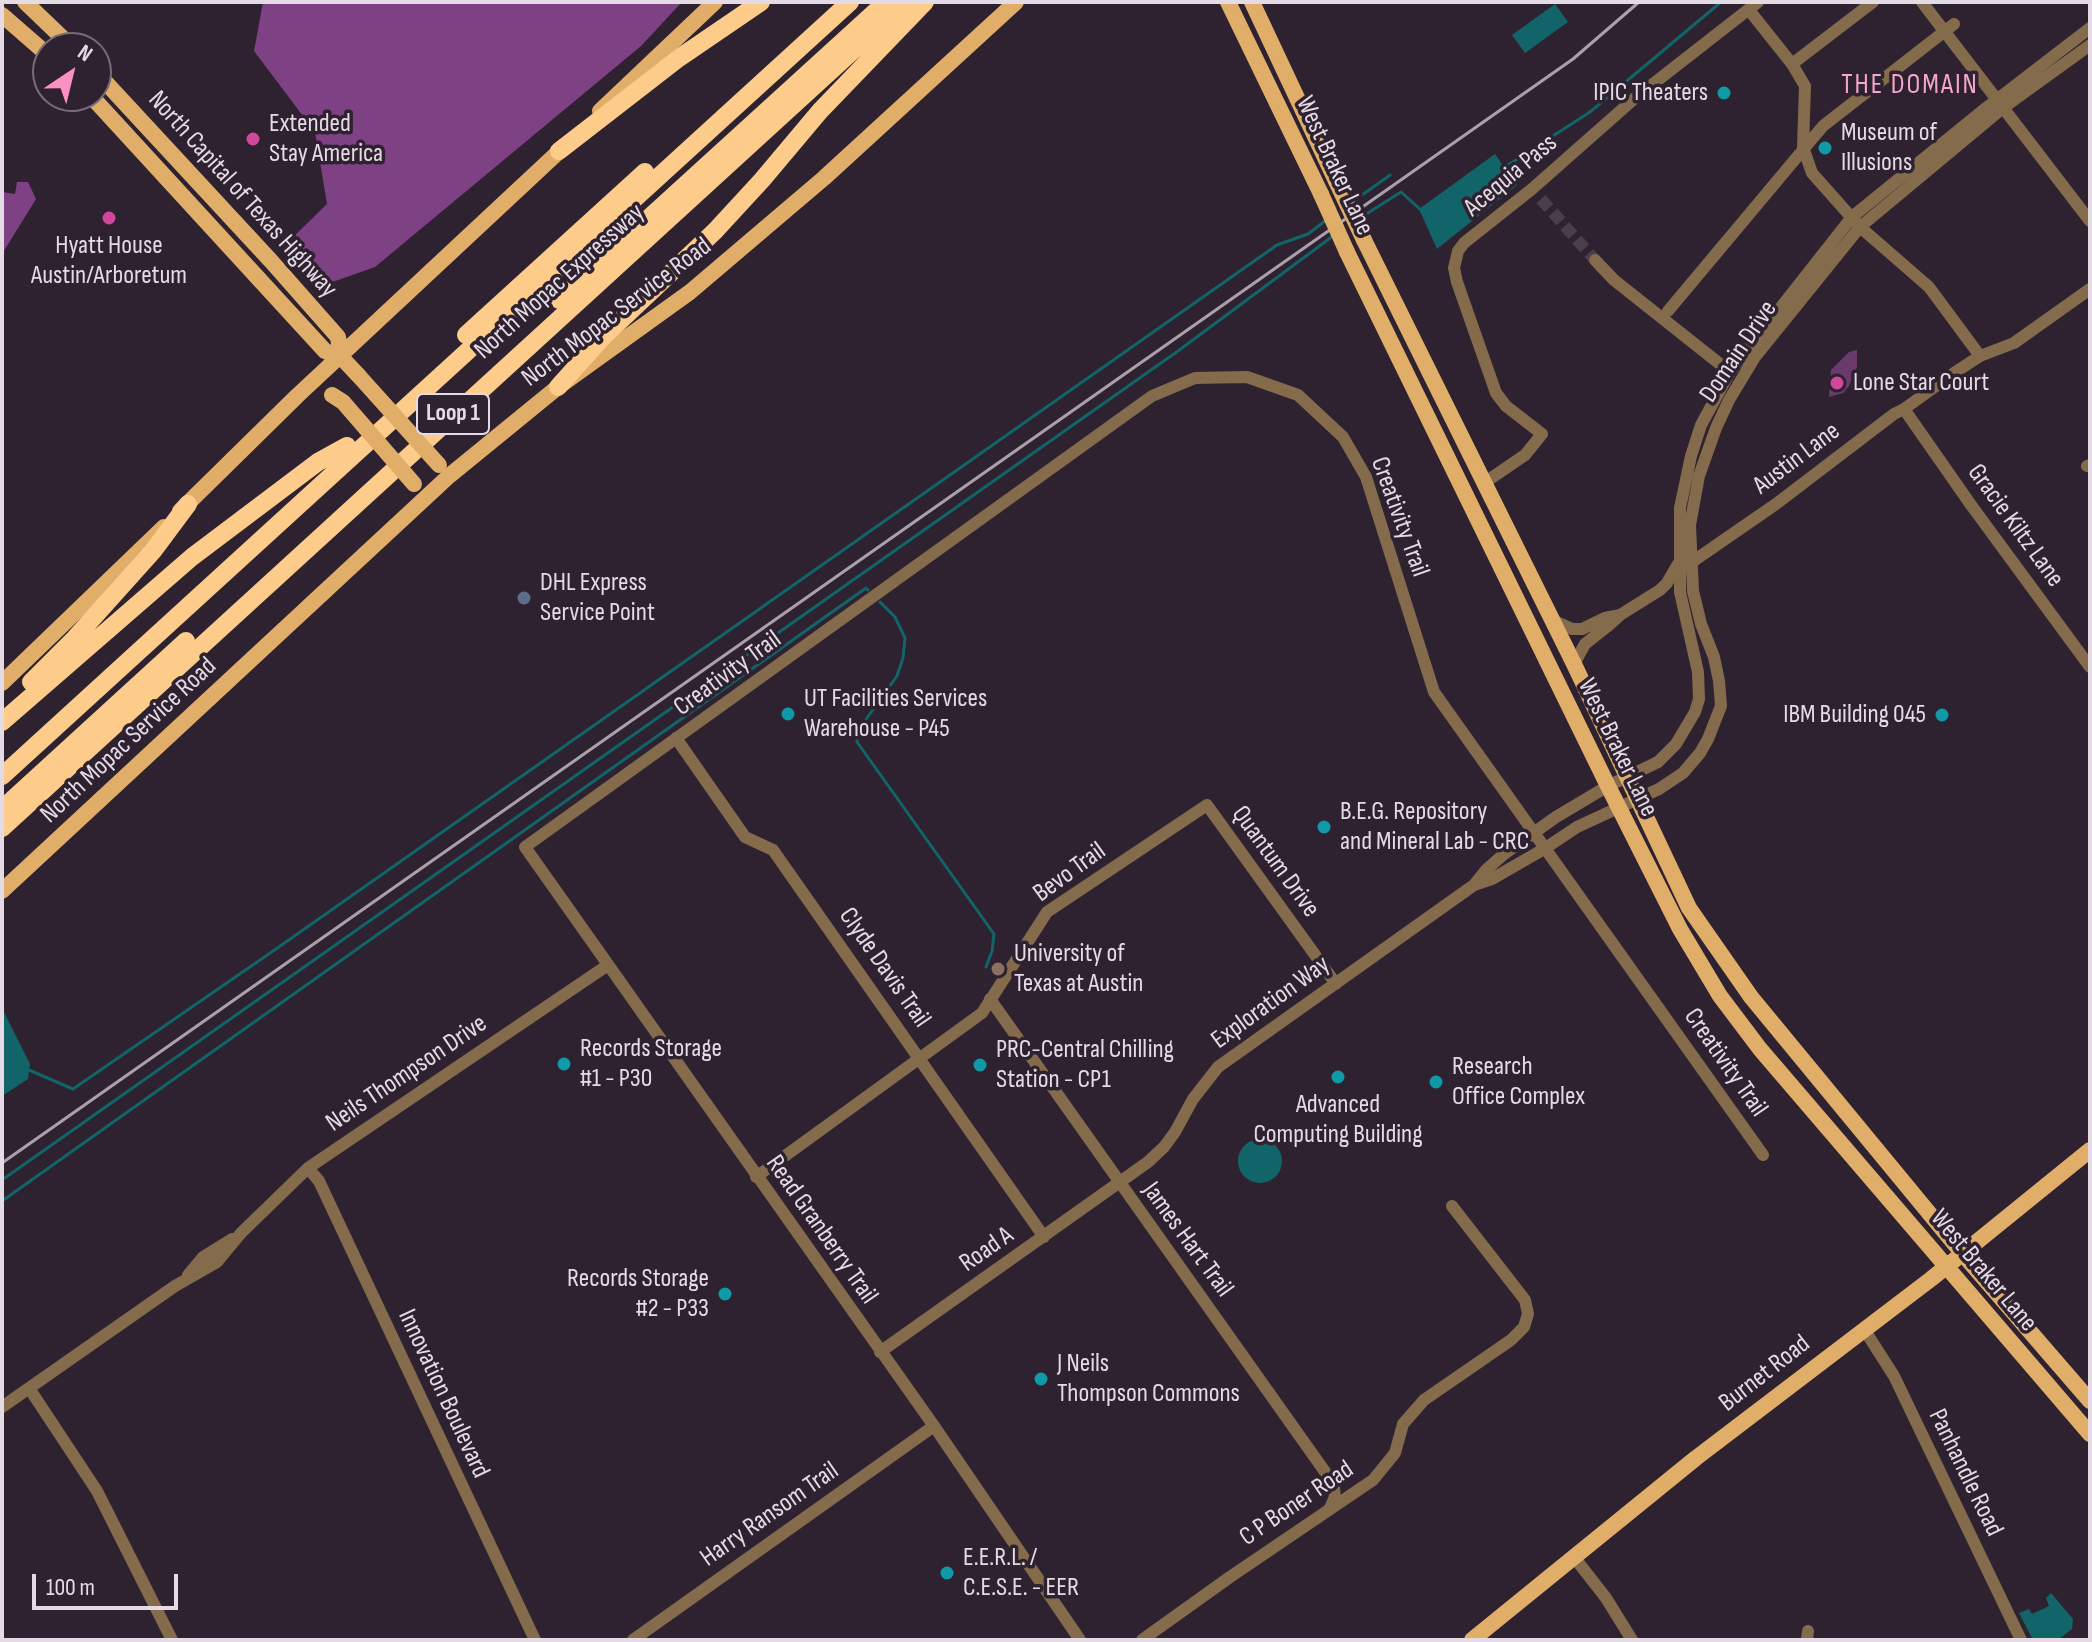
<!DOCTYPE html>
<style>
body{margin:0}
#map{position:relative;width:2092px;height:1642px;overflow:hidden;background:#2f2230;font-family:"Sofia Sans Condensed",sans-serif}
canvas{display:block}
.frame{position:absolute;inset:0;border:4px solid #e4dbe4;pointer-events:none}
.north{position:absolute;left:32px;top:32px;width:80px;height:80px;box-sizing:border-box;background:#2f2230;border:2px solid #776c78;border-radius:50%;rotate:35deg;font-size:22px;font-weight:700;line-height:32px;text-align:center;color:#e4dbe4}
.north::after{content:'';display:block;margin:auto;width:28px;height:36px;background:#fc8fc3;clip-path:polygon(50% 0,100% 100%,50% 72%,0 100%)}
.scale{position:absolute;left:32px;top:1574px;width:146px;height:36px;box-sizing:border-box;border:4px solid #e4dbe4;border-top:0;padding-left:10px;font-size:24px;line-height:28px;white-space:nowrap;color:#e4dbe4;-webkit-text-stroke:6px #2f2230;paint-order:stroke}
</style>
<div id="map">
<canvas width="2092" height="1642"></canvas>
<div class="frame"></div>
<div class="north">N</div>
<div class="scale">100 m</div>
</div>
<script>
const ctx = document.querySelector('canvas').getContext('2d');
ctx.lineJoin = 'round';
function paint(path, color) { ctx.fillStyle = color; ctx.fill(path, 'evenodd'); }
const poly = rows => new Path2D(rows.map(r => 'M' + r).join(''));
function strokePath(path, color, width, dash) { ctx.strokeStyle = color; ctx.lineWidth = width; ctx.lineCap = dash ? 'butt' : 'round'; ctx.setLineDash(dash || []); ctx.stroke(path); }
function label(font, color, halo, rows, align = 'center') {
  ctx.font = font + ' "Sofia Sans Condensed",sans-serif'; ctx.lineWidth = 7; ctx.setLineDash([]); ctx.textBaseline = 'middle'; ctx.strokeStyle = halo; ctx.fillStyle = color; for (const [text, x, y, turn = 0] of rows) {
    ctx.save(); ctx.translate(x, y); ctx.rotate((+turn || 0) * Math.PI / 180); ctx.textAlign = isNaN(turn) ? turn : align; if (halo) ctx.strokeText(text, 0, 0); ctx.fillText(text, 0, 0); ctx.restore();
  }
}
paint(poly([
 [1857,350,1857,367,1849,386,1843,393,1829,397,1831,370,1849,352]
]), '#693b6d');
paint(poly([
 [263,2,682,2,641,46,375,267,324,285,285,245,327,204,315,132,254,51],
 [17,182,28,182,36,199,2,254,2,192,15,194]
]), '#7e4183');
paint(poly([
 [1555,4,1568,22,1525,53,1512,35],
 [1495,154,1517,185,1437,249,1419,209],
 [2,1008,30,1064,28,1079,2,1096],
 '1238 1161a22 22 0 1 1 44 0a22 22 0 1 1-44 0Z',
 [2051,1593,2073,1619,2072,1629,2058,1640,2033,1640,2019,1613,2029,1609,2032,1614,2049,1606,2046,1598]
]), '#116568');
strokePath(poly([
 [1502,169,1590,112,1721,2],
 [1351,203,1390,175],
 [1360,218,1401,192,1421,210],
 [880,602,895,617,905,638,903,658,897,676,857,732,857,742,994,934,992,951,986,967],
 [29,1070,73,1089,276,949,1277,245,1308,234,1325,221],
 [2,1180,1178,351,1333,236],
 [2,1201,866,588,868,590]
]), '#116568', 3);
strokePath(poly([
 [1541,199,1595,260]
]), '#4a3e4b', 12, [12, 6]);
strokePath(poly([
 [1922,2,2090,221],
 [1749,10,1792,64,1805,86,1803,147,1812,173,1860,227,1929,287,1980,356],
 [1792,64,1873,2],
 [1595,260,1614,280,1730,372],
 [1668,311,1823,126,1954,24],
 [1904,409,1971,505,2090,667],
 [2087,466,2090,465],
 [1484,483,1525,455,1542,434,1506,406,1496,393,1457,282,1454,268,1458,251,1464,243,1532,189,1635,98,1758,2],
 [1692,562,1776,504,1894,414,1904,409,1954,373,1980,356,2014,343,2090,289],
 [1552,620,1572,629,1582,629,1605,618,1620,615],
 [1574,664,1585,644,1609,625,1620,615,1660,590,1667,583,1678,564],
 [676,738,745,837,773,850,1044,1237],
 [1474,885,1486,870,1504,854,1556,817,1608,786,1658,762,1676,744,1695,712,1699,699,1698,672,1680,592,1680,508,1691,456,1701,425,1730,372,1852,217,1986,108,2090,28],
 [990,999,1328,1476,1334,1488,1335,1497,1329,1510],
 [308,1168,319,1181,535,1640],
 [756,1177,982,1013,1047,912,1207,805,1336,984],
 [188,1275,203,1257,232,1239],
 [1864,1329,1894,1376,2021,1640],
 [880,1352,1148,1162,1164,1147,1175,1132,1193,1099,1218,1067,1474,885,1492,879,1544,849,1577,827,1659,789,1683,773,1700,753,1708,739,1721,706,1719,681,1714,657,1701,624,1693,591,1690,525,1699,476,1716,428,1729,400,1755,357,1860,227,2003,108,2090,45],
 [29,1388,97,1491,172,1640],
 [2,1407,175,1286,217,1262,241,1233,308,1168,608,965],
 [1574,1557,1606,1598,1632,1640],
 [633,1640,934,1426],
 [1080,1640,934,1426,525,847,1152,396,1195,378,1247,377,1298,395,1343,437,1366,477,1434,692,1763,1155],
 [1142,1640,1230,1577,1373,1480,1395,1453,1403,1424,1424,1400,1511,1340,1524,1327,1528,1314,1525,1300,1452,1206],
 [1807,1640,1808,1631]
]), '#836b4b', 12);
strokePath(poly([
 [25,2,73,48],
 [1228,2,1321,194],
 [1252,2,1336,181],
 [2,15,48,55],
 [96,72,271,261,338,337,341,357],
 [91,96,325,351,341,357,358,375],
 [600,111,715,2],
 [1364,240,1574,664,1689,908,1751,997,1962,1253,2090,1401],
 [1347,252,1608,786,1680,929,1720,996,1760,1049,2090,1434],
 [180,511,297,396,567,144],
 [2,683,164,527],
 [2,891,449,476,558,387,690,292,824,178,1016,2],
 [1472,1640,1696,1458,1931,1279,2090,1150]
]), '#e1ae69', 16);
strokePath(poly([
 [559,151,679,58,761,2],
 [559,300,886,2],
 [466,335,645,172],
 [558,387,602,338,715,231,762,180,820,111,925,2],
 [31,682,75,638,153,551,188,504],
 [2,722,192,557,318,462,347,446],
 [2,776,850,2],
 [2,809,186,641],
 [2,828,906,2]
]), '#fdcc8b', 18);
strokePath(poly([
 [2,1163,1573,59,1639,2]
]), '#aaa0aa', 3);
strokePath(poly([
 [1336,181,1364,240],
 [1321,194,1347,252],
 [358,375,439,465],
 [332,395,343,402,414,484]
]), '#e1ae69', 16);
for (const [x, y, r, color] of [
 [1724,93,8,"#0f9aa8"],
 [253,139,8,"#d1479c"],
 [1825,148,8,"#0f9aa8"],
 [109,218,8,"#d1479c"],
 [1837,383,8,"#d1479c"],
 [524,598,8,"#5c6f8a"],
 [788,714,8,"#0f9aa8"],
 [1942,715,8,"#0f9aa8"],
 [1324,827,8,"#0f9aa8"],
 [998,969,8,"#8d6e63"],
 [564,1064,8,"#0f9aa8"],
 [980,1065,8,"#0f9aa8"],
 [1338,1077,8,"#0f9aa8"],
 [1436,1082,8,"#0f9aa8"],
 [725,1294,8,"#0f9aa8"],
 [1041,1379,8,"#0f9aa8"],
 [947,1573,8,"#0f9aa8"]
]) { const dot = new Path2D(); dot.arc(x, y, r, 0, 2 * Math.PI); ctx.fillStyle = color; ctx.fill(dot); strokePath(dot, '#2f2230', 3); }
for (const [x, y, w] of [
 [453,414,72]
]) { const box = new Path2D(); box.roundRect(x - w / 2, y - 20, w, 40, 6); ctx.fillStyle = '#2f2230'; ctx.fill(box); strokePath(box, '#e4dbe4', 2); }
label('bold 24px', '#e4dbe4', null, [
 ["Loop 1",453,414]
]);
label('26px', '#e4dbe4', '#2f2230', [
 ["IPIC Theaters",1708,93,"right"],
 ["Extended",269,124],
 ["Stay America",269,154],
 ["Museum of",1841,133],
 ["Illusions",1841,163],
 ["Hyatt House",109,246,"center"],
 ["Austin/Arboretum",109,276,"center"],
 ["Lone Star Court",1853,383],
 ["DHL Express",540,583],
 ["Service Point",540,613],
 ["UT Facilities Services",804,699],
 ["Warehouse - P45",804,729],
 ["IBM Building 045",1926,715,"right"],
 ["B.E.G. Repository",1340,812],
 ["and Mineral Lab - CRC",1340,842],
 ["University of",1014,954],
 ["Texas at Austin",1014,984],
 ["Records Storage",580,1049],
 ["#1 - P30",580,1079],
 ["PRC-Central Chilling",996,1050],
 ["Station - CP1",996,1080],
 ["Research",1452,1067],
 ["Office Complex",1452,1097],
 ["Advanced",1338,1105,"center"],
 ["Computing Building",1338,1135,"center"],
 ["Records Storage",709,1279,"right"],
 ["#2 - P33",709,1309,"right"],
 ["J Neils",1057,1364],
 ["Thompson Commons",1057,1394],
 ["E.E.R.L. /",963,1558],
 ["C.E.S.E. - EER",963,1588]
], 'left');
label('26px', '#e4dbe4', '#2f2230', [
 ["West Braker Lane",1334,166,65],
 ["Acequia Pass",1511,176,-40],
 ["North Capital of Texas Highway",242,195,48],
 ["North Mopac Expressway",560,282,-42],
 ["North Mopac Service Road",617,313,-37],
 ["Domain Drive",1739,352,-56],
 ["Austin Lane",1797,459,-37],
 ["Creativity Trail",1399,517,70],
 ["Gracie Kiltz Lane",2015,526,54],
 ["Creativity Trail",728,674,-36],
 ["North Mopac Service Road",129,741,-43],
 ["West Braker Lane",1617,748,64],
 ["Quantum Drive",1275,862,54],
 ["Bevo Trail",1070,873,-36],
 ["Clyde Davis Trail",884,968,55],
 ["Exploration Way",1271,1003,-36],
 ["Creativity Trail",1725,1063,55],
 ["Neils Thompson Drive",407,1074,-34],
 ["Read Granberry Trail",821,1230,55],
 ["James Hart Trail",1187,1240,54],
 ["Road A",987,1250,-35],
 ["West Braker Lane",1983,1271,50],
 ["Burnet Road",1765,1374,-38],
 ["Innovation Boulevard",443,1394,65],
 ["Panhandle Road",1965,1473,64],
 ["C P Boner Road",1297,1504,-34],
 ["Harry Ransom Trail",770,1515,-35]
]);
ctx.letterSpacing = '2px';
label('28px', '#f5a8cb', '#2f2230', [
 ["THE DOMAIN",1910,86]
]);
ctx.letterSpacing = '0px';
</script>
